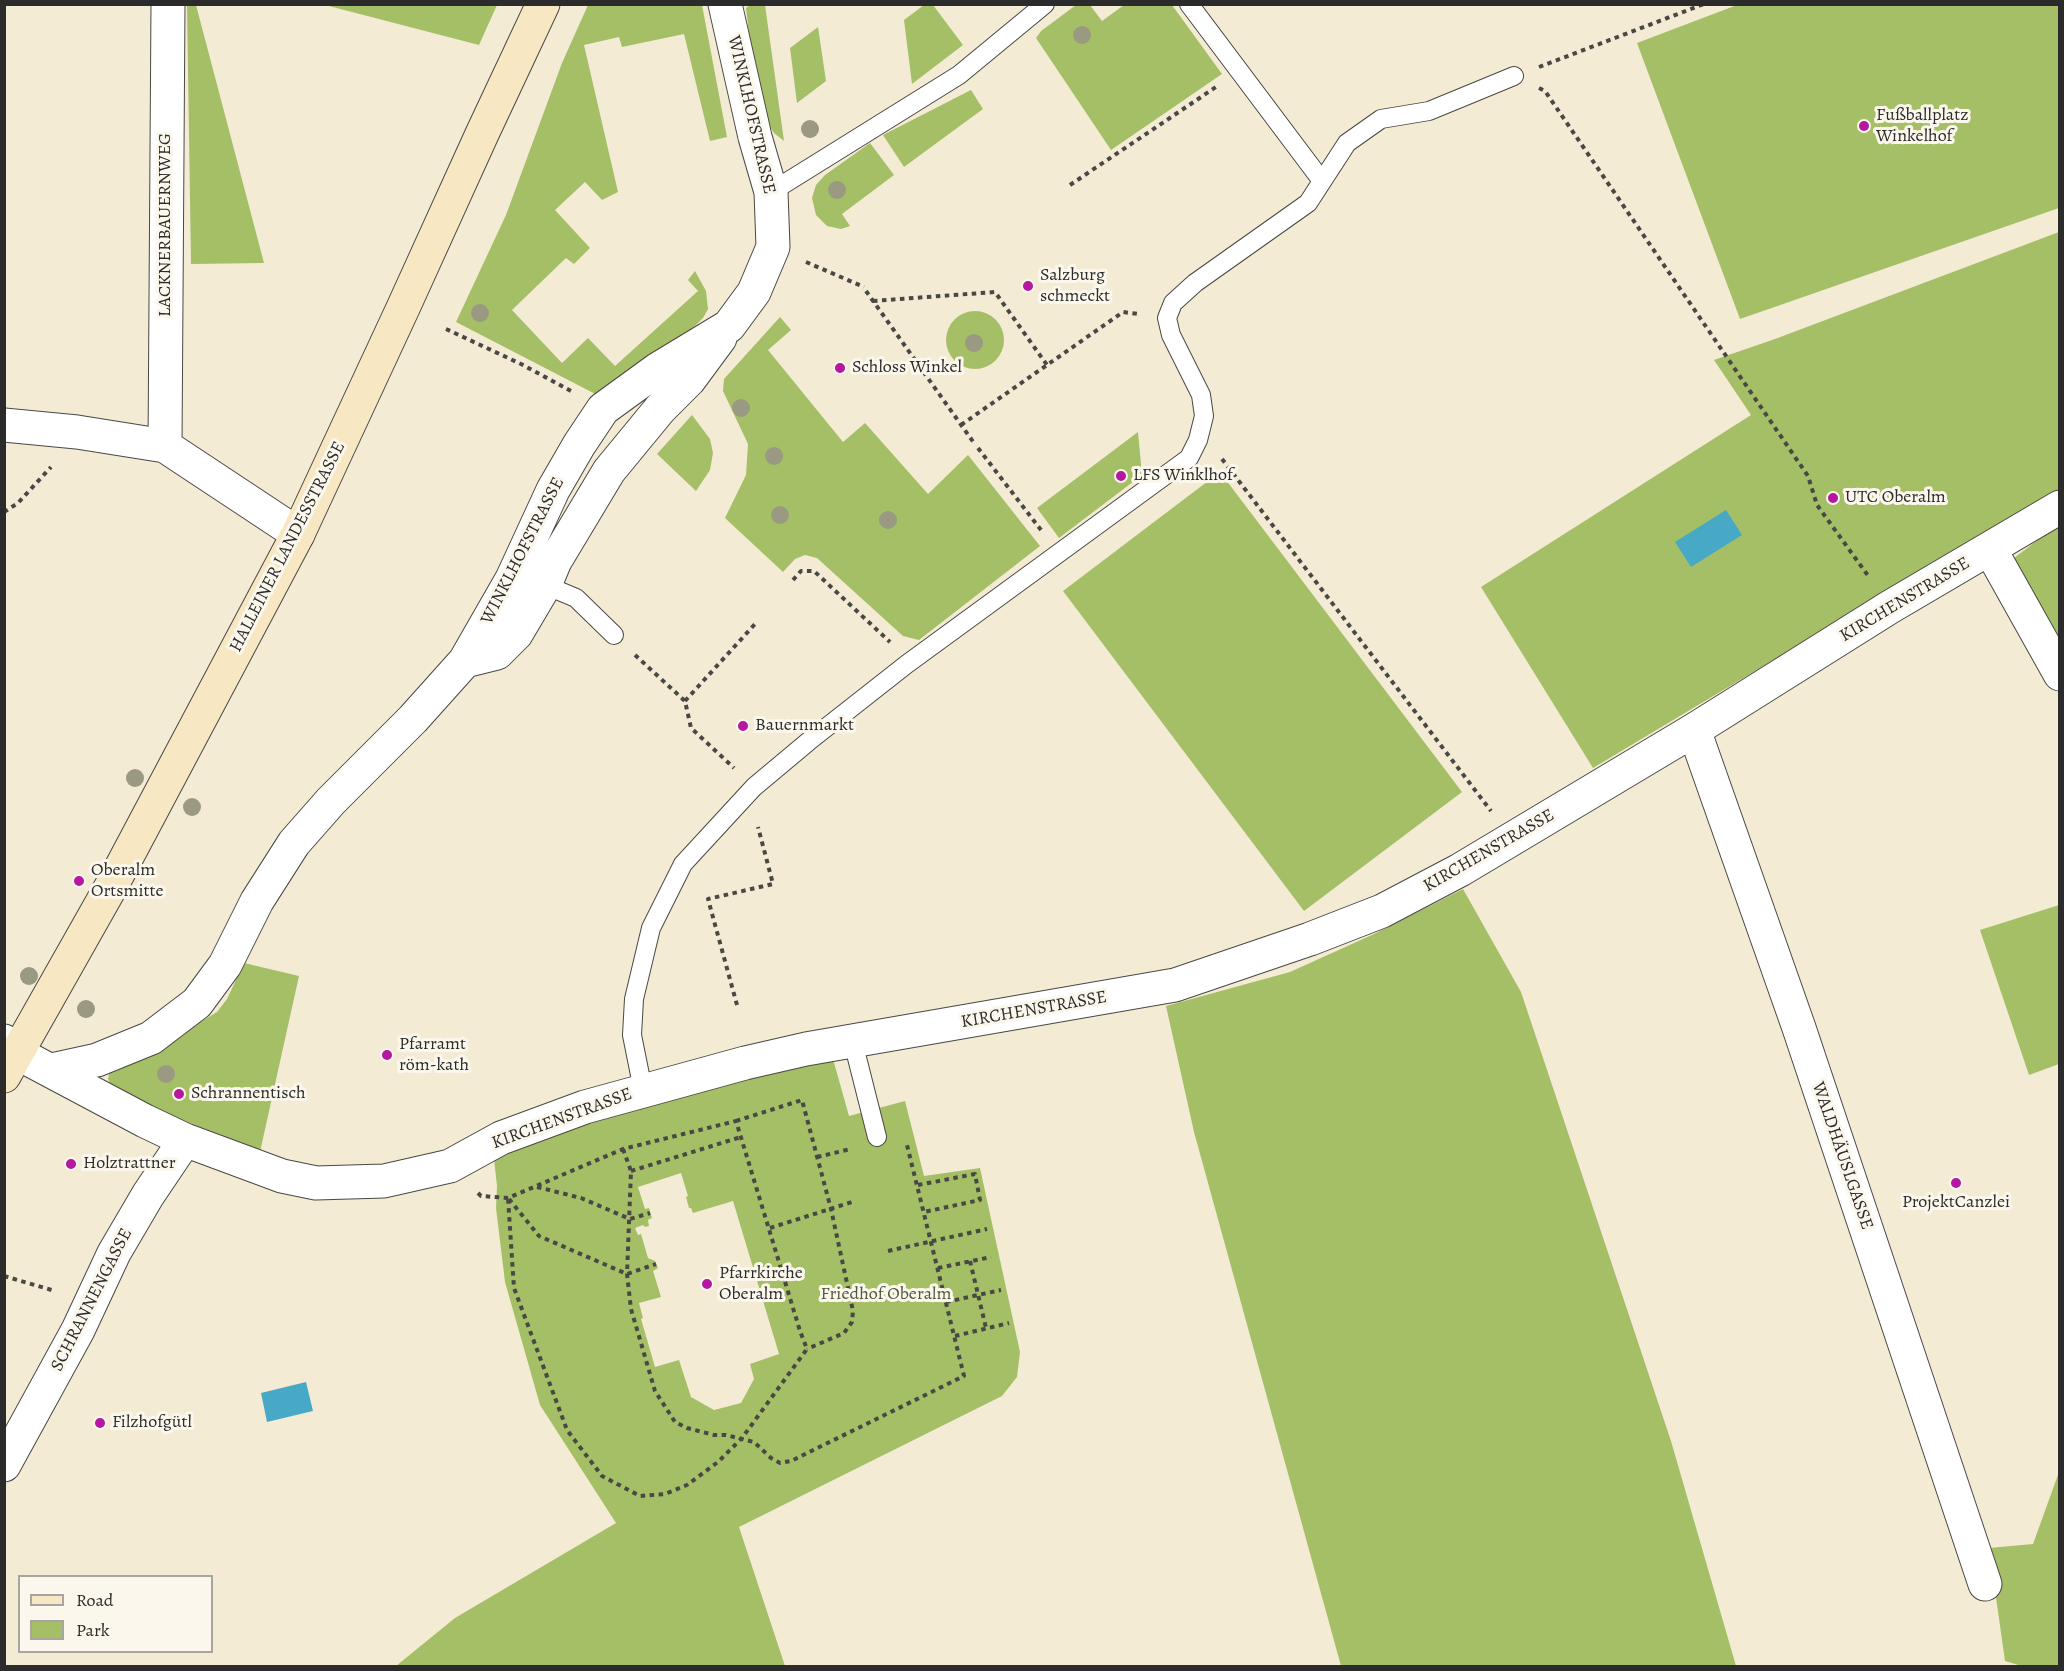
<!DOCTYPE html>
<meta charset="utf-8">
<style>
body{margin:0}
#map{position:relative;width:2064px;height:1671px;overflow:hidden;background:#f4ebd5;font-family:Alegreya,serif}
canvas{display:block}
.frame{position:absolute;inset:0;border:6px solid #2b2b2b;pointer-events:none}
.legend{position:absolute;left:18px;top:1575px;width:195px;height:78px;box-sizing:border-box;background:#fbf7ec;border:2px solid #a8a59f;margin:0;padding:8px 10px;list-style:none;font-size:18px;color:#2b2b2b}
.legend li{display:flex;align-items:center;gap:12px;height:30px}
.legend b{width:30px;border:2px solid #a8a59f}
</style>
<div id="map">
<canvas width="2064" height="1671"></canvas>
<div class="frame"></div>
<ul class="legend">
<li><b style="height:8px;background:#f7e8c3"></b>Road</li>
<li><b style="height:16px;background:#a4bf66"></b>Park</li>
</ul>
</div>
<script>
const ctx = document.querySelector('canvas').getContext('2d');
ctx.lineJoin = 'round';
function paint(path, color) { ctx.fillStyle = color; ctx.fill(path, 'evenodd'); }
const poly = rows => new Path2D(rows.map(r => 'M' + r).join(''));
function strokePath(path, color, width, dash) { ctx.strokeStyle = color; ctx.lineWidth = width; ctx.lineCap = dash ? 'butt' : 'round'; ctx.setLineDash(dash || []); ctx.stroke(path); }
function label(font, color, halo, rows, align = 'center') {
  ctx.font = font + ' Alegreya,serif'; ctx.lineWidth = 6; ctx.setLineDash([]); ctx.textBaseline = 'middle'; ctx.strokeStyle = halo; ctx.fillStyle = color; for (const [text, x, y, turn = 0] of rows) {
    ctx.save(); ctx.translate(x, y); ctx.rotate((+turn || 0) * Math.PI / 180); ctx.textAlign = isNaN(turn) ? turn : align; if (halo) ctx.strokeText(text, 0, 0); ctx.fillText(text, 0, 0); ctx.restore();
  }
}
paint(poly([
 [187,5,196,5,264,263,191,264],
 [325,5,497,5,479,45],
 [588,5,702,5,727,137,710,141,684,34,622,47,619,37,584,45,618,192,602,200,585,182,555,210,590,248,574,264,566,258,512,310,562,363,588,338,615,366,698,291,688,280,695,271,706,291,708,309,703,318,684,337,605,399,456,322,506,215,562,63],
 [750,5,765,5,784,141,774,133,764,118,757,101,746,8],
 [924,5,933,5,963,45,912,84,904,20],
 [1076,5,1090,5,1102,21,1124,5,1172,5,1222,74,1111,150,1036,38,1041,31],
 [1737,5,2059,5,2059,208,1740,319,1637,43],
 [818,27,826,81,797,103,790,48],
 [971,90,983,109,904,167,883,135],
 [870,143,894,175,842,214,850,226,841,229,827,226,816,215,812,198,816,185,825,175],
 [2059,232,2059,489,1593,768,1481,587,1751,415,1714,360,1775,339],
 '946 340a29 29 0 1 1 58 0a29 29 0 1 1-58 0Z',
 [780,317,791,330,768,350,843,442,865,423,928,494,968,455,1040,546,919,640,903,636,817,558,805,555,795,559,783,572,725,518,746,475,748,444,723,391,724,379],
 [692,415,710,439,713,453,710,470,696,491,657,454],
 [1138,432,1142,475,1059,538,1037,508],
 [1220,472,1462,792,1304,911,1063,591],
 [2059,524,2059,651,2010,561],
 [1463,889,1521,992,1671,1441,1736,1666,1341,1666,1194,1132,1166,1006,1290,972,1374,934],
 [2059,905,2059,1064,2029,1075,1980,930],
 [244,963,299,976,260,1152,120,1094,111,1086,108,1079,110,1070,192,1027,217,1012,227,999],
 [833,1059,849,1116,905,1101,924,1176,980,1168,1020,1352,1017,1377,1002,1396,739,1527,785,1666,396,1666,455,1618,616,1523,540,1405,505,1282,496,1208,497,1186,494,1159,572,1129,737,1079],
 [681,1173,688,1196,686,1197,689,1208,691,1208,693,1213,733,1201,779,1354,750,1364,754,1379,741,1403,714,1410,691,1397,679,1360,655,1367,641,1319,643,1318,639,1303,661,1297,653,1271,658,1268,655,1261,648,1258,641,1234,638,1235,635,1228,643,1225,645,1227,649,1226,648,1220,652,1218,649,1208,645,1209,638,1187],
 [2059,1472,2059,1666,2022,1666,2005,1661,1989,1548,2033,1544]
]), '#a4bf66');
paint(poly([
 [1726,510,1742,535,1691,567,1675,542],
 [306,1382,313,1411,267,1422,261,1393]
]), '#47a9c6');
const lane = poly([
 [1189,4,1322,181],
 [771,192,959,75,1045,4],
 [545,585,576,598,614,635],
 [853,1042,877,1137],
 [643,1090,632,1035,634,999,651,928,683,864,754,787,809,741,907,664,1189,458,1198,440,1204,416,1201,395,1171,335,1167,318,1173,303,1195,283,1308,203,1347,143,1381,119,1429,111,1514,76]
]);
const street = poly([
 [4,425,77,432,165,446,298,534],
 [165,446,168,4],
 [1990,549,2060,674],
 [465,661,497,653,516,634,545,585,555,561,609,471,660,409,689,380,720,338],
 [1694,730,1799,1028,1985,1584],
 [4,1041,17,1053,145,1121,185,1140,282,1176,316,1183,384,1181,450,1166,501,1138,585,1107,745,1063,806,1049,1175,985,1310,939,1382,911,1460,870,1694,730,1890,607,2060,507],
 [51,1070,97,1060,151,1038,197,1003,225,965,257,901,294,843,331,801,413,719,465,661,512,579,553,490,579,445,603,409,658,369,729,326,754,292,773,247,771,192,755,137,725,4],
 [4,1465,78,1330,114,1253,148,1195,185,1140]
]);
const secondary = poly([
 [4,1076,113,883,298,534,403,308,482,134,543,4]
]);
strokePath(lane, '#494844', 20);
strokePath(street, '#494844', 35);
strokePath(secondary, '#494844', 35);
strokePath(poly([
 [1539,67,1704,4],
 [1539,88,1545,91,1808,476,1817,505,1869,577],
 [1070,185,1216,87],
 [806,262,864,287],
 [866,291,974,443],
 [873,301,995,292,1047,365],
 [446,329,521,364,571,391],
 [961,425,1123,312,1138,314],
 [978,448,1041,530],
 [1222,459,1491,811],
 [4,512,18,503,51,467],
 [793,580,801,571,814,571,890,642],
 [635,655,685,701,691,728,734,768],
 [685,701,755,624],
 [737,1005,708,899,773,884,758,827],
 [736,1121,802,1100,831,1209,853,1311,852,1322,844,1333,807,1349],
 [623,1149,631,1171,627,1274,631,1309,655,1391,675,1422,687,1428,714,1435,726,1435,754,1442,771,1458,780,1463,791,1461,964,1376,906,1141],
 [817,1157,851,1149],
 [631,1171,741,1137],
 [918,1185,975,1174,980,1200,924,1212],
 [537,1187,581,1198,630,1219,650,1213],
 [478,1193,481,1196,508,1198,623,1149,736,1121,800,1331,807,1349,742,1438,718,1462,687,1485,665,1494,640,1496,602,1476,567,1430,514,1288,508,1198],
 [509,1199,539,1236,627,1274,656,1264],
 [770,1228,852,1202],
 [888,1251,987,1229],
 [970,1261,986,1328],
 [938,1268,991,1257],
 [4,1276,55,1291],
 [946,1302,1001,1290],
 [955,1336,1009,1323]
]), '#494844', 4, [4.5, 4.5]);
strokePath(lane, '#fff', 18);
strokePath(street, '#fff', 33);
strokePath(secondary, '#f7e8c3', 33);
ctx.fillStyle = '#999a81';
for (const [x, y] of [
 [1082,35],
 [810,129],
 [837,190],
 [480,313],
 [974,343],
 [741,408],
 [774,456],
 [780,515],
 [888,520],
 [135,778],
 [192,807],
 [29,976],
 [86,1009],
 [166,1074]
]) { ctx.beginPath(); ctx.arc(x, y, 9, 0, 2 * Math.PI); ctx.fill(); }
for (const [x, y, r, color] of [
 [1864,126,6,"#b5179e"],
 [1028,286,6,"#b5179e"],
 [840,368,6,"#b5179e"],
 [1121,476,6,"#b5179e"],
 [1833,498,6,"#b5179e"],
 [743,726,6,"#b5179e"],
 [79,881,6,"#b5179e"],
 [387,1055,6,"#b5179e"],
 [179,1094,6,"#b5179e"],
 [71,1164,6,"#b5179e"],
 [1956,1183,6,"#b5179e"],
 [707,1284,6,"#b5179e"],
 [100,1423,6,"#b5179e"]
]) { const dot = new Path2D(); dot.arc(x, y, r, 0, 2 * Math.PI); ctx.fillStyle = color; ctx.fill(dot); strokePath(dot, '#fbf7ec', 2); }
label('18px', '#2b2b2b', '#fbf7ec', [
 ["WINKLHOFSTRASSE",751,115,77],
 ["LACKNERBAUERNWEG",166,225,-90],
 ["HALLEINER LANDESSTRASSE",288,547,-63],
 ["WINKLHOFSTRASSE",523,551,-63],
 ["KIRCHENSTRASSE",1905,600,-31],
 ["KIRCHENSTRASSE",1489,851,-30],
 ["KIRCHENSTRASSE",1034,1010,-10],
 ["KIRCHENSTRASSE",562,1119,-20],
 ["WALDHÄUSLGASSE",1842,1156,71],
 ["SCHRANNENGASSE",92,1300,-63]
]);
label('18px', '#2b2b2b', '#fbf7ec', [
 ["Fußballplatz",1876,116],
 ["Winkelhof",1876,137],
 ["Salzburg",1040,276],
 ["schmeckt",1040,297],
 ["Schloss Winkel",852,368],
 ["LFS Winklhof",1133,476],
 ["UTC Oberalm",1845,498],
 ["Bauernmarkt",755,726],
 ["Oberalm",91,871],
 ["Ortsmitte",91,892],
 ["Pfarramt",399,1045],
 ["röm-kath",399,1066],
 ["Schrannentisch",191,1094],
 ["Holztrattner",83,1164],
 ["ProjektCanzlei",1956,1203,"center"],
 ["Pfarrkirche",719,1274],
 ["Oberalm",719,1295],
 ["Filzhofgütl",112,1423]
], 'left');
label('18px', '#4f573d', '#fbf7ec', [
 ["Friedhof Oberalm",886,1295]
]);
</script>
